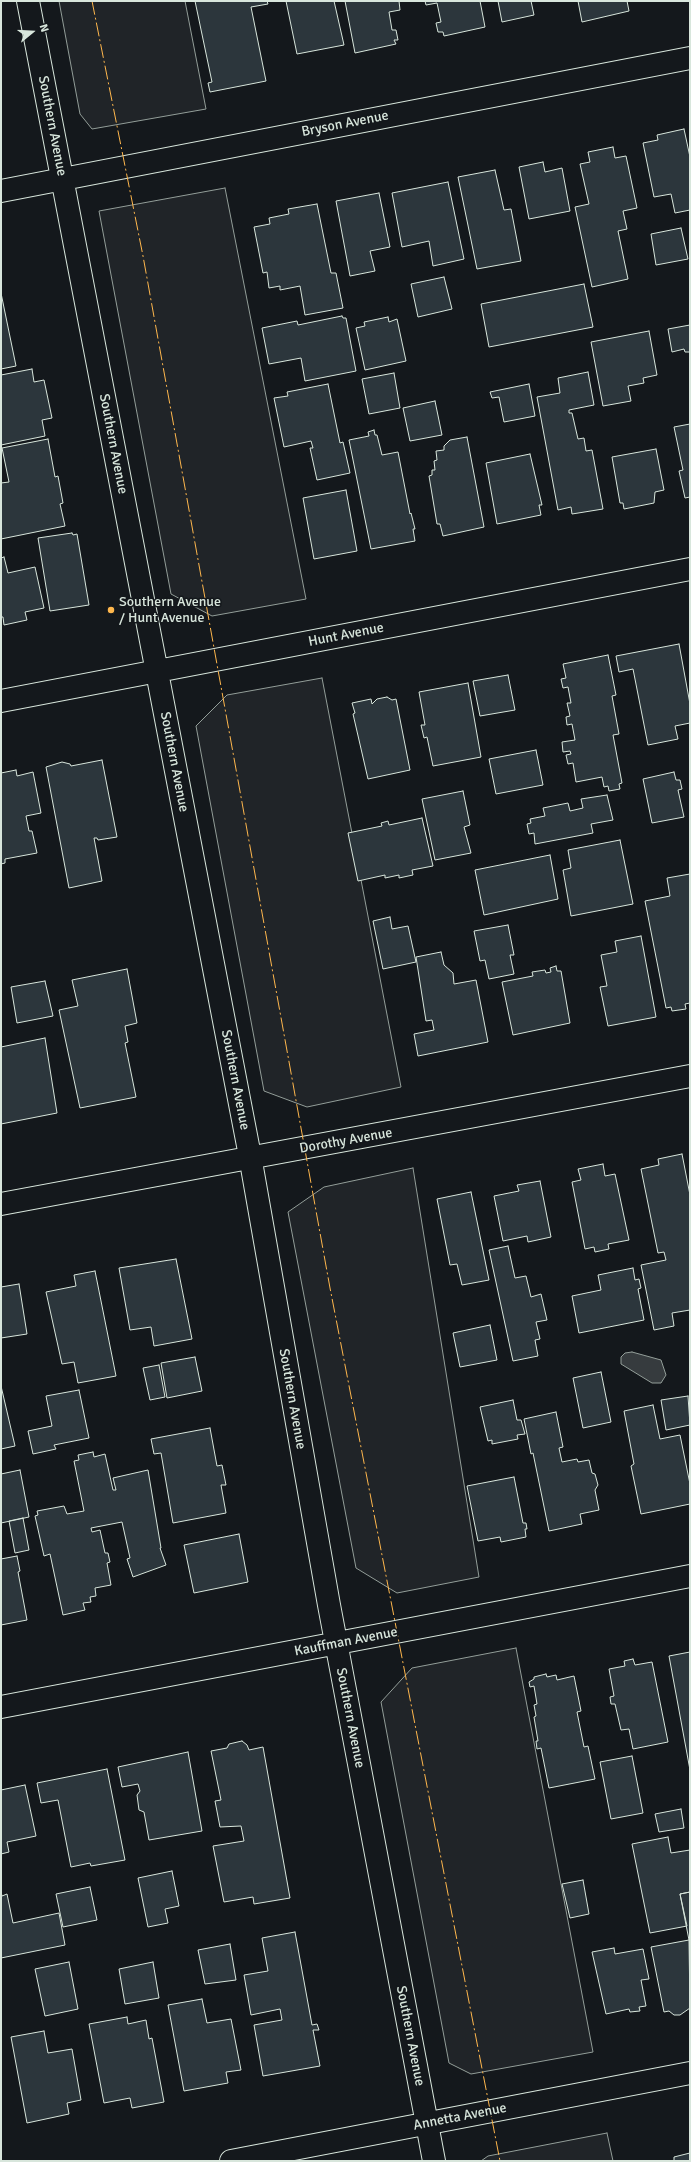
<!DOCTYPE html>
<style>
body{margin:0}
#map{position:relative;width:691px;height:2162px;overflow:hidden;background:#14181c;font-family:Signika,sans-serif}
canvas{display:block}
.frame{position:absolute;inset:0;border:2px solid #d8e6dc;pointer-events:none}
.north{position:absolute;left:12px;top:12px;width:40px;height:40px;-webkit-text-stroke:3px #14181c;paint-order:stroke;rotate:72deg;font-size:11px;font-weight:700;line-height:16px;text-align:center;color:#d8e6dc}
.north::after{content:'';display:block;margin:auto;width:14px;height:18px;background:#d8e6dc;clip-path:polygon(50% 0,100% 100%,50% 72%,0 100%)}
</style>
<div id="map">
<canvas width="691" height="2162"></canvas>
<div class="frame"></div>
<div class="north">N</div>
</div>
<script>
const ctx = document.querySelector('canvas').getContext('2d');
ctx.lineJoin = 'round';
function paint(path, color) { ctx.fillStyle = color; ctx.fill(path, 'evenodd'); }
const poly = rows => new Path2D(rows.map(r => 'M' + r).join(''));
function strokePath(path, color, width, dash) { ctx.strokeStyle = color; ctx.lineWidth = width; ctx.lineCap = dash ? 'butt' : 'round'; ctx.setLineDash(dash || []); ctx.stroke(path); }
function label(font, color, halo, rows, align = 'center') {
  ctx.font = font + ' Signika,sans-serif'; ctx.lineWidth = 3; ctx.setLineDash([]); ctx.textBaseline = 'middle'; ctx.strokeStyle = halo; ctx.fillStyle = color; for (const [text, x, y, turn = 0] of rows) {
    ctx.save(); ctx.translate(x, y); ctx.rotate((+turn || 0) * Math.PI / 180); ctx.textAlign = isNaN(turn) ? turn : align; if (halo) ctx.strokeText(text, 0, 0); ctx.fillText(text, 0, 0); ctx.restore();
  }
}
const green = poly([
 [59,1,185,1,206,109,92,129,80,114,59,1],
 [225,188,306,599,212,616,171,594,99,211,225,188],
 [322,678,401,1087,307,1107,264,1091,196,726,227,695,322,678],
 [413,1168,479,1577,397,1593,356,1568,288,1212,324,1187,413,1168],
 [516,1648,593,2052,471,2074,449,2063,381,1702,412,1668,516,1648],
 [607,2133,613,2161,481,2161,488,2156,607,2133]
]);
paint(green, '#202428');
strokePath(green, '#939e99', 1);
const water = poly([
 [632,1352,661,1360,666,1375,661,1383,652,1383,621,1364,621,1357,625,1353,632,1352]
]);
paint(water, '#363b3e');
strokePath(water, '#939e99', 1);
const building = poly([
 [195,1,267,1,268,4,251,7,266,81,210,92,208,83,212,82,195,1],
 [286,1,334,1,344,45,297,54,286,1],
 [345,1,399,1,400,10,389,12,392,30,396,30,398,40,394,40,396,44,355,53,345,1],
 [425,1,480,1,485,27,444,36,443,32,438,32,436,23,441,22,437,3,426,5,425,1],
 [498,1,531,1,534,15,502,22,498,1],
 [578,1,627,1,629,11,582,22,578,1],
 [684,129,690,157,690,210,675,213,671,194,654,197,643,143,658,140,657,135,684,129],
 [613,147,615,158,626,156,637,208,623,211,627,229,618,231,628,279,592,287,575,207,589,204,580,164,590,162,588,152,613,147],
 [543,162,545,172,562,168,570,211,529,219,519,167,543,162],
 [495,170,504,210,511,209,521,261,477,269,458,177,495,170],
 [448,182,464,259,433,266,429,241,402,247,392,193,448,182],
 [379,193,390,247,370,251,375,271,350,276,336,201,379,193],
 [317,204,331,273,336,273,343,308,305,315,300,286,280,290,280,286,269,288,267,272,263,273,254,227,270,224,269,218,289,214,288,209,317,204],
 [681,228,688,259,656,265,651,234,681,228],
 [444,277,452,309,418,317,411,284,444,277],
 [584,284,593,327,489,347,481,304,584,284],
 [1,293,16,366,1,369,1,293],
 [342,316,343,318,346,318,356,371,305,381,301,358,269,364,262,328,297,321,298,325,342,316],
 [388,317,389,322,397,319,406,361,365,370,356,328,365,326,364,322,388,317],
 [690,325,690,352,685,352,684,349,672,352,668,329,690,325],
 [649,331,657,375,643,378,644,383,628,386,631,401,603,406,591,342,649,331],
 [32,369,34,382,44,380,52,418,42,420,45,436,1,445,1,375,32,369],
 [588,372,594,405,569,410,569,413,572,413,578,439,584,438,586,451,592,450,603,509,572,514,571,507,558,510,537,397,560,393,558,378,588,372],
 [394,373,400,408,369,414,362,379,394,373],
 [328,384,340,443,343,442,350,473,317,480,310,448,313,448,311,441,284,447,274,398,288,396,287,392,328,384],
 [529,384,535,416,504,422,499,397,492,398,490,392,529,384],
 [435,401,442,435,410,441,403,408,435,401],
 [690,424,690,497,685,498,679,471,683,470,674,427,690,424],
 [374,430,375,435,377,435,382,455,398,452,410,514,411,513,415,529,413,529,415,541,371,549,349,440,369,436,368,432,374,430],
 [467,437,484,527,443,536,440,524,437,524,429,476,432,475,432,470,435,470,434,461,437,460,436,451,444,450,444,446,450,440,467,437],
 [48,439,55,477,58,476,63,503,60,504,65,526,1,539,1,483,9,482,2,448,48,439],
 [656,449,664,490,655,492,654,503,624,509,623,503,620,503,612,457,656,449],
 [530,454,542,505,539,505,541,515,497,524,486,463,530,454],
 [346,490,357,551,314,559,303,498,346,490],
 [72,533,73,535,77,534,89,605,50,611,38,538,72,533],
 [4,557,8,573,35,567,44,608,25,612,27,620,4,625,3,617,1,617,1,558,4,557],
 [679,644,690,704,690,723,675,726,678,739,648,745,633,669,619,672,616,656,679,644],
 [608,655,616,695,612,696,619,734,613,735,622,783,619,784,620,789,609,791,608,786,604,787,602,777,576,782,573,763,568,764,566,755,571,754,570,751,563,752,562,742,575,740,572,724,567,725,566,717,570,716,567,703,571,703,568,687,563,688,561,679,566,678,563,664,608,655],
 [508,675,515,710,480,716,473,681,508,675],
 [468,683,481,757,433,766,427,737,424,738,421,725,425,725,419,692,468,683],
 [387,697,392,700,396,699,410,770,368,779,353,714,355,713,352,703,371,699,372,704,377,699,387,697],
 [536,750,543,785,496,794,489,759,536,750],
 [102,760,117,837,98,840,97,838,94,838,102,881,69,888,46,767,62,762,70,764,71,766,102,760],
 [16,770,17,776,33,772,41,813,26,816,29,831,32,831,37,853,5,859,5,863,1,864,1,773,16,770],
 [674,772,676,780,680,780,682,789,678,790,684,817,652,823,643,779,674,772],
 [463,791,470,825,464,827,471,853,435,860,422,799,463,791],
 [607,795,613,820,591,824,593,833,535,844,534,833,529,834,527,824,531,823,530,819,545,816,543,808,568,803,570,811,583,808,581,799,607,795],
 [422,818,433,866,412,870,413,875,399,878,399,875,385,878,385,875,358,881,348,833,382,826,381,823,388,821,389,825,422,818],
 [620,840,633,904,571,916,563,870,571,868,568,850,620,840],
 [550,855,558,899,484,915,475,870,550,855],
 [690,874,690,1003,685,1004,686,1009,672,1011,671,1007,666,1008,645,901,670,896,667,878,690,874],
 [390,917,392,929,408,926,416,962,383,969,373,921,390,917],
 [508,925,514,955,510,955,514,974,489,979,485,960,480,961,474,931,508,925],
 [641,936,656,1017,608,1026,600,987,607,986,601,955,617,952,615,941,641,936],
 [441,952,444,965,453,973,454,984,476,980,488,1042,418,1056,414,1034,434,1030,432,1020,426,1021,416,957,441,952],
 [556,966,557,971,561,971,570,1023,513,1035,502,982,533,976,532,972,545,970,546,973,551,972,550,968,556,966],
 [127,969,137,1023,125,1026,128,1042,125,1043,136,1097,80,1108,59,1010,78,1006,72,980,127,969],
 [45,981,53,1016,17,1023,11,987,45,981],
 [45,1038,57,1113,1,1124,1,1047,45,1038],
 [682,1154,690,1195,690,1310,672,1313,674,1326,654,1330,641,1265,666,1260,664,1252,658,1253,641,1169,659,1165,658,1159,682,1154],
 [603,1164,605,1176,615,1174,629,1240,608,1244,609,1249,595,1252,594,1247,585,1249,572,1182,581,1180,578,1169,603,1164],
 [540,1181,551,1237,528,1242,527,1236,503,1241,494,1196,519,1191,517,1185,540,1181],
 [471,1192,489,1280,462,1285,457,1264,450,1265,437,1199,471,1192],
 [508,1246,515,1278,526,1276,531,1297,541,1294,547,1320,536,1322,540,1339,535,1340,538,1356,513,1361,489,1250,508,1246],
 [176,1259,192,1339,154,1346,151,1327,130,1330,119,1268,176,1259],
 [633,1268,635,1280,639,1279,641,1288,638,1289,644,1320,579,1333,572,1296,601,1290,598,1275,633,1268],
 [95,1271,116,1376,78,1383,74,1362,62,1364,46,1292,76,1286,74,1275,95,1271],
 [19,1284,27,1334,1,1338,1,1287,19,1284],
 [490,1325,497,1360,460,1367,453,1333,490,1325],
 [195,1357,202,1391,167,1398,161,1363,195,1357],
 [159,1365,165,1397,150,1400,143,1368,159,1365],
 [601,1372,611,1422,583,1428,573,1378,601,1372],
 [1,1386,15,1446,1,1449,1,1386],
 [79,1390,89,1438,54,1445,56,1449,33,1454,28,1431,52,1426,46,1396,79,1390],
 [688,1396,690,1425,666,1430,661,1400,688,1396],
 [513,1400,517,1420,521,1420,525,1434,517,1435,518,1439,492,1444,492,1440,488,1441,480,1407,513,1400],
 [653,1405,660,1439,680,1435,690,1484,690,1504,641,1514,631,1466,634,1464,624,1411,653,1405],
 [556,1412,563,1447,559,1448,562,1462,577,1459,578,1462,589,1460,592,1473,595,1474,598,1485,595,1490,599,1510,580,1514,582,1524,549,1531,533,1453,531,1454,524,1419,556,1412],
 [210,1428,217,1466,222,1465,226,1485,221,1485,226,1513,173,1523,161,1453,154,1454,151,1439,210,1428],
 [93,1452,94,1457,105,1454,113,1490,116,1490,113,1478,148,1470,161,1548,160,1548,166,1565,133,1577,127,1559,130,1558,122,1522,91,1528,92,1532,100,1530,105,1553,108,1553,110,1562,107,1563,111,1585,95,1588,96,1596,90,1597,91,1602,83,1603,85,1610,63,1615,50,1554,44,1556,35,1516,38,1515,37,1511,64,1506,67,1514,84,1511,74,1461,79,1460,78,1455,93,1452],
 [20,1470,29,1517,1,1523,1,1474,20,1470],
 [514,1477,523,1523,526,1523,527,1529,525,1529,526,1537,501,1542,500,1537,478,1541,467,1486,514,1477],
 [23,1518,29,1550,15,1553,9,1521,23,1518],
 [239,1534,248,1582,194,1593,184,1545,239,1534],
 [17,1556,20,1571,18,1572,27,1620,1,1625,1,1559,17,1556],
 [690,1652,690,1770,669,1656,690,1652],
 [633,1659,635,1665,652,1662,668,1742,633,1749,629,1729,621,1730,615,1704,611,1704,610,1697,614,1696,609,1669,625,1666,624,1661,633,1659],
 [546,1674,547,1677,556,1675,557,1680,574,1676,581,1711,577,1712,584,1747,588,1746,595,1779,549,1788,541,1748,537,1749,536,1741,538,1741,534,1717,536,1716,534,1705,537,1704,534,1686,530,1687,529,1682,534,1679,534,1677,546,1674],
 [242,1741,247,1745,249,1750,263,1747,290,1898,254,1904,253,1897,224,1902,213,1846,244,1841,241,1826,220,1827,215,1801,221,1800,211,1751,227,1748,229,1744,242,1741],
 [188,1752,202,1831,149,1840,144,1812,139,1810,137,1795,140,1791,138,1784,122,1787,118,1767,188,1752],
 [632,1756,643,1813,611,1819,600,1762,632,1756],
 [107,1769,125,1860,91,1866,90,1863,71,1867,58,1800,41,1803,37,1783,107,1769],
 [25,1785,36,1836,7,1842,9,1852,1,1854,1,1790,25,1785],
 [681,1809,684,1828,659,1832,655,1814,681,1809],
 [668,1837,671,1853,690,1850,690,1892,680,1894,687,1926,650,1933,632,1844,668,1837],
 [172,1871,179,1906,165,1909,168,1923,148,1927,138,1878,172,1871],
 [583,1880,589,1914,570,1918,562,1884,583,1880],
 [90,1887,97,1920,63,1927,56,1894,90,1887],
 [1,1892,2,1896,7,1894,13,1923,59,1913,65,1945,1,1958,1,1892],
 [690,1892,690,1940,689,1940,680,1894,690,1892],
 [295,1932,312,2025,317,2024,319,2030,313,2030,320,2066,263,2076,254,2025,282,2020,280,2009,251,2015,244,1975,268,1971,262,1938,295,1932],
 [689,1940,690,2008,680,2015,674,2015,669,2011,664,2012,651,1947,689,1940],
 [230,1944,236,1980,205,1984,198,1950,230,1944],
 [614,1948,615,1954,643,1949,649,1979,641,1980,646,2006,639,2007,640,2011,630,2012,629,2009,606,2014,592,1952,614,1948],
 [69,1962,78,2009,45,2016,35,1969,69,1962],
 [153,1962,159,1998,125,2004,119,1969,153,1962],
 [202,1999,207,2023,231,2019,241,2070,226,2072,228,2083,184,2091,168,2005,202,1999],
 [127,2017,128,2024,146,2020,149,2039,152,2038,164,2102,132,2108,130,2098,104,2103,89,2024,127,2017],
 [44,2031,48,2053,72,2049,81,2100,67,2103,69,2114,27,2123,11,2037,44,2031],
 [690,2153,690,2161,674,2161,674,2157,690,2153]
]);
paint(building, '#2c363c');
strokePath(building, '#d8e6dc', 1);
const minor = poly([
 [28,1,250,1156,329,1605,434,2161],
 [1,191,690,58],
 [1,701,690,569],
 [1,1204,690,1076],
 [1,1707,690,1576],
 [231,2161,690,2073]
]);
strokePath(minor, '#d8e6dc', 24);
strokePath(minor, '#14181c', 22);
strokePath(poly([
 [92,1,143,256,330,1288,500,2161]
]), '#ffb74d', 1, [14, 3, 2, 3]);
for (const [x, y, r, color] of [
 [111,610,4,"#ffb74d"]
]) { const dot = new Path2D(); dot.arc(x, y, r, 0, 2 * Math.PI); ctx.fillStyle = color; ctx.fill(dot); strokePath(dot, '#14181c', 1.5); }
label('14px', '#d8e6dc', '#14181c', [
 ["Bryson Avenue",345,124,-11],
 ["Southern Avenue",52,126,79],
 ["Southern Avenue",113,444,79],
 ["Hunt Avenue",346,635,-11],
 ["Southern Avenue",174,762,79],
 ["Southern Avenue",235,1080,79],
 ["Dorothy Avenue",346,1141,-10],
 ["Southern Avenue",292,1399,80],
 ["Kauffman Avenue",346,1642,-11],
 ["Southern Avenue",350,1718,79],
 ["Southern Avenue",410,2036,79],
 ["Annetta Avenue",460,2117,-11]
]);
label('14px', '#d8e6dc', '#14181c', [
 ["Southern Avenue",119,602],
 ["/ Hunt Avenue",119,618]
], 'left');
</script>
